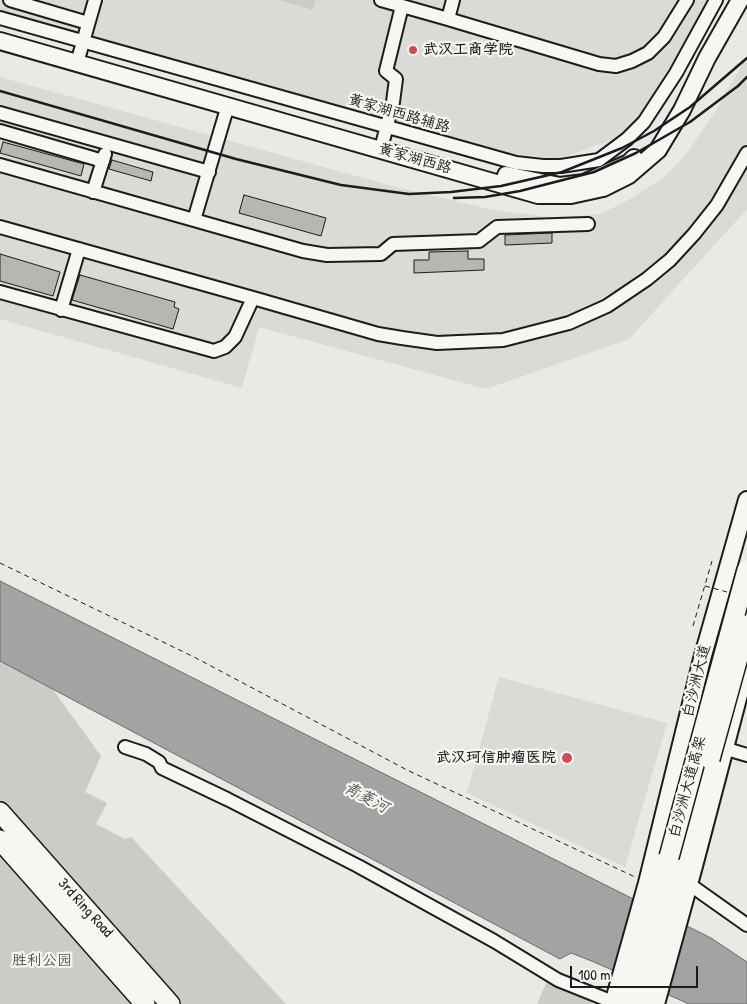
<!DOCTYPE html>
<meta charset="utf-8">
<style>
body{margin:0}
#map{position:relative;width:747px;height:1004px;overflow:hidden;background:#e9e9e5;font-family:"Patrick Hand",sans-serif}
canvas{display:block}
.scale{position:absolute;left:570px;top:966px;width:128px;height:22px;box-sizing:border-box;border:2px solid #1c1c1c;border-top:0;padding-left:6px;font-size:15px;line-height:18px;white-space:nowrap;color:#1c1c1c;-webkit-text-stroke:4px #f6f6f2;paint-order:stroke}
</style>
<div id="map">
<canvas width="747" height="1004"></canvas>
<div class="scale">100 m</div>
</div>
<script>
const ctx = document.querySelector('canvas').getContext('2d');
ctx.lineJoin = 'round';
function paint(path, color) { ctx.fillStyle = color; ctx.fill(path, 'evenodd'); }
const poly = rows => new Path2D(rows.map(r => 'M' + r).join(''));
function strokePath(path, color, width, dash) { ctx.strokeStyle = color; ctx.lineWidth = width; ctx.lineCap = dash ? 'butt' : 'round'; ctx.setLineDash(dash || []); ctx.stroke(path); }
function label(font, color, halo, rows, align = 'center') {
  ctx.font = font + ' "Patrick Hand","LXGW WenKai TC",sans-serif'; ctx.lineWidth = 4.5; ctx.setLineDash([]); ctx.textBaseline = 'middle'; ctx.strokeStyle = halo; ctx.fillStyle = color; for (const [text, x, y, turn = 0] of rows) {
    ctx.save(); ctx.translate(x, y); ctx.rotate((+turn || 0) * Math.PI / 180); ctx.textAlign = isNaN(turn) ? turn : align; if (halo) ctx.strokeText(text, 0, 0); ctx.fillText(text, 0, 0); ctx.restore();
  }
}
paint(poly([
 [0,0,712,0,657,105,612,140,559,159,492,151,401,125,0,10],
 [747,56,747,209,629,339,486,389,259,327,242,388,0,319,0,77,403,189,494,210,555,218,601,214,632,198,664,177,684,157,715,112],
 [499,677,667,723,625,867,467,793]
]), '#dadad6');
paint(poly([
 [280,0,316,0,313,10],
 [0,661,51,687,101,756,85,792,107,803,96,824,125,839,131,837,286,1004,0,1004],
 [547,981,592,1002,591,1004,537,1004]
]), '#cbcbc7');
const water = poly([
 [0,581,711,938,747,962,747,1004,689,1004,594,962,571,953,560,959,0,661,0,581]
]);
paint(water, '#a3a3a1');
strokePath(water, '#6d6d6c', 1);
const building = poly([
 [3,142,84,164,81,176,0,153,3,142],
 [112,160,153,172,151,181,109,169,112,160],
 [244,195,326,218,321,236,239,213,244,195],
 [552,233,552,243,505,245,505,235,552,233],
 [468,251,468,259,484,259,484,270,414,273,414,260,429,260,429,252,468,251],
 [0,254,60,272,53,296,0,281,0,254],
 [80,275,175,302,174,307,179,309,173,329,72,300,80,275]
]);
paint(building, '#b6b6b3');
strokePath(building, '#1c1c1c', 1);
const minor = poly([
 [10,0,88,23],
 [381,0,448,19,453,0],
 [0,18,484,154,516,163,543,166,561,166,599,160,627,139,644,122,676,73,716,0],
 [448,19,599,64,616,66,632,61,648,53,664,37,687,0],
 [77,63,95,0],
 [0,113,209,172],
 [0,131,103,161],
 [383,141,393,102,396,79,386,71,402,6],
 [0,165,194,220,228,105],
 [93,192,105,154],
 [194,220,303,251,327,255,381,254,393,244,479,241,497,227,588,224],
 [0,227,253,298],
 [0,292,214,351,225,347,235,337,253,298,378,334,402,338,437,343,503,340,569,323,607,306,647,279,670,260,694,234,717,205,747,153],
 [61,310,79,249],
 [717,746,747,755],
 [125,747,146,754,159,762,162,768,227,799,358,866,494,941,558,980,613,1002],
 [689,884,747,925]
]);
const major = poly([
 [0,41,538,195,571,195,603,188,629,175,658,150,682,110,707,58,740,0],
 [506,175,560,186,584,183,629,163,634,158],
 [613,1004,647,883,702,659,747,500],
 [656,1004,694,866,747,664]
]);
const highway = poly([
 [0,812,170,1004],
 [0,840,145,1004],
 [627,1004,669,857],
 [642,1004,710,759]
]);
strokePath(minor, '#1c1c1c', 16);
strokePath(major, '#1c1c1c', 20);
strokePath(highway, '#1c1c1c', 22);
strokePath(poly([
 [0,563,194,657,407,770,635,877],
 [693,626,712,561]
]), '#1c1c1c', 1, [5, 4]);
strokePath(minor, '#f6f6f2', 12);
strokePath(major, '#f6f6f2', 16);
strokePath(highway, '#f6f6f2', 19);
strokePath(poly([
 [0,91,236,159,341,185,409,194,451,192,501,186,562,172,622,148,654,131,690,107,747,58],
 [454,198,485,197,520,191,594,172,636,153,690,122,738,86,747,77]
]), '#1c1c1c', 2.5);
const highwayBridge = poly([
 [710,759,747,625],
 [669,857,747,570]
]);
strokePath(highwayBridge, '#1c1c1c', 22, []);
strokePath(poly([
 [705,586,727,592]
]), '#1c1c1c', 1, [5, 4]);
strokePath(highwayBridge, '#f6f6f2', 19);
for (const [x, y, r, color] of [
 [413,50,5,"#d1495b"],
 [567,758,6,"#d1495b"]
]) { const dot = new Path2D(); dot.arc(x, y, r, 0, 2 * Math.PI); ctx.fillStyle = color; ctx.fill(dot); strokePath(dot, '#f6f6f2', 2); }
label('bold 15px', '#1c1c1c', '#f6f6f2', [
 ["武汉工商学院",423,50],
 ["武汉珂信肿瘤医院",556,758,"right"]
], 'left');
label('15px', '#1c1c1c', '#f6f6f2', [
 ["黄家湖西路辅路",399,114,16],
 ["黄家湖西路",415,159,16],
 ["白沙洲大道",697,681,-76],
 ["白沙洲大道高架",688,787,-75],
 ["3rd Ring Road",85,908,48]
]);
label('15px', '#51514f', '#f6f6f2', [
 ["胜利公园",42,961]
]);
label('italic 16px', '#525251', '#f6f6f2', [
 ["青菱河",366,798,28]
]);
</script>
